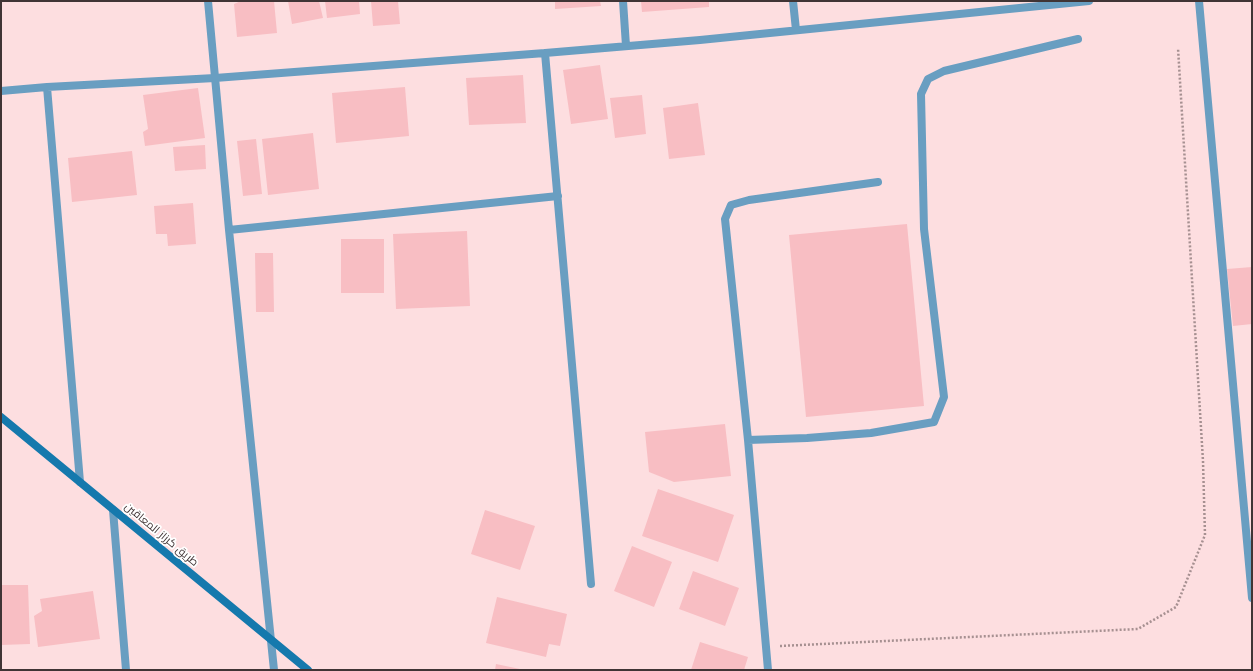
<!DOCTYPE html>
<meta charset="utf-8">
<style>
body{margin:0}
#map{position:relative;width:1253px;height:671px;overflow:hidden;background:#fddee0;font-family:Jost,sans-serif}
canvas{display:block}
.frame{position:absolute;inset:0;border:2px solid #403435;pointer-events:none}
</style>
<div id="map">
<canvas width="1253" height="671"></canvas>
<div class="frame"></div>
</div>
<script>
const ctx = document.querySelector('canvas').getContext('2d');
ctx.lineJoin = 'round';
function paint(path, color) {
  ctx.fillStyle = color;
  ctx.fill(path, 'evenodd');
}
function shape(rows) {
  const path = new Path2D();
  for (const r of rows) {
    path.moveTo(r[0], r[1]);
    for (let i = 2; i < r.length; i += 2) path.lineTo(r[i], r[i + 1]);
  }
  return path;
}
function strokePath(path, color, width, dash) {
  ctx.strokeStyle = color;
  ctx.lineWidth = width;
  ctx.lineCap = dash ? 'butt' : 'round';
  ctx.setLineDash(dash || []);
  ctx.stroke(path);
}
function drawText(font, color, halo, rows, align = 'center') {
  ctx.font = font + ' Jost,Cairo,sans-serif';
  ctx.lineWidth = 3.5;
  ctx.setLineDash([]);
  ctx.textBaseline = 'middle';
  ctx.strokeStyle = halo;
  ctx.fillStyle = color;
  for (const [text, x, y, turn = 0] of rows) {
    ctx.save();
    ctx.translate(x, y);
    ctx.rotate((+turn || 0) * Math.PI / 180);
    ctx.textAlign = isNaN(turn) ? turn : align;
    if (halo) ctx.strokeText(text, 0, 0);
    ctx.fillText(text, 0, 0);
    ctx.restore();
  }
}
paint(shape([
 [241,1,274,1,277,33,237,37,234,4],
 [288,1,319,1,323,18,292,24],
 [325,1,359,1,360,14,327,18],
 [371,1,398,1,400,24,373,26],
 [555,1,600,1,601,6,555,9],
 [641,1,709,1,709,7,642,12],
 [600,65,608,119,571,124,563,70],
 [523,75,526,123,469,125,466,78],
 [405,87,409,136,336,143,332,93],
 [198,88,205,138,145,146,143,132,148,129,143,95],
 [642,95,646,134,615,138,610,98],
 [698,103,705,155,669,159,663,108],
 [313,133,319,189,268,195,262,139],
 [256,139,262,194,243,196,237,141],
 [205,145,206,169,175,171,173,147],
 [132,151,137,195,72,202,68,158],
 [193,203,196,244,168,246,167,234,156,234,154,206],
 [907,224,924,406,806,417,789,235],
 [467,231,470,306,396,309,393,234],
 [341,239,384,239,384,293,341,293],
 [255,253,273,253,274,312,256,312],
 [1252,267,1252,324,1233,326,1227,269],
 [725,424,731,476,674,482,649,472,645,432],
 [658,489,734,515,718,562,642,536],
 [485,510,535,526,520,570,471,554],
 [632,546,672,562,654,607,614,591],
 [693,571,739,588,725,626,679,609],
 [1,585,28,585,30,644,1,645],
 [93,591,100,639,38,647,34,616,42,611,40,599],
 [497,597,567,614,560,646,549,644,546,657,486,643],
 [700,642,748,657,744,670,691,670],
 [496,664,520,669,520,670,495,670]
]), '#f8bec3');
strokePath(shape([
 [780,646,1138,629,1176,607,1205,535,1203,461,1178,48]
]), '#a69091', 2.5, [2, 2]);
strokePath(shape([
 [208,1,229,230,274,670],
 [623,1,626,46],
 [793,1,796,30],
 [1199,1,1252,598],
 [545,53,591,584],
 [47,87,80,482],
 [1,91,47,87,215,78,545,53,700,40,1089,1],
 [229,230,558,196],
 [748,440,725,219,731,205,749,200,878,182],
 [113,510,126,670],
 [768,670,748,440,807,438,871,433,934,422,944,397,924,229,921,94,928,79,944,71,1078,39]
]), '#699ec1', 8);
strokePath(shape([
 [1,417,308,670]
]), '#1579ad', 8);
drawText('11px', '#403435', '#fff', [
 ["طريق كرزاز المعاقين",161,535,40]
]);
</script>
